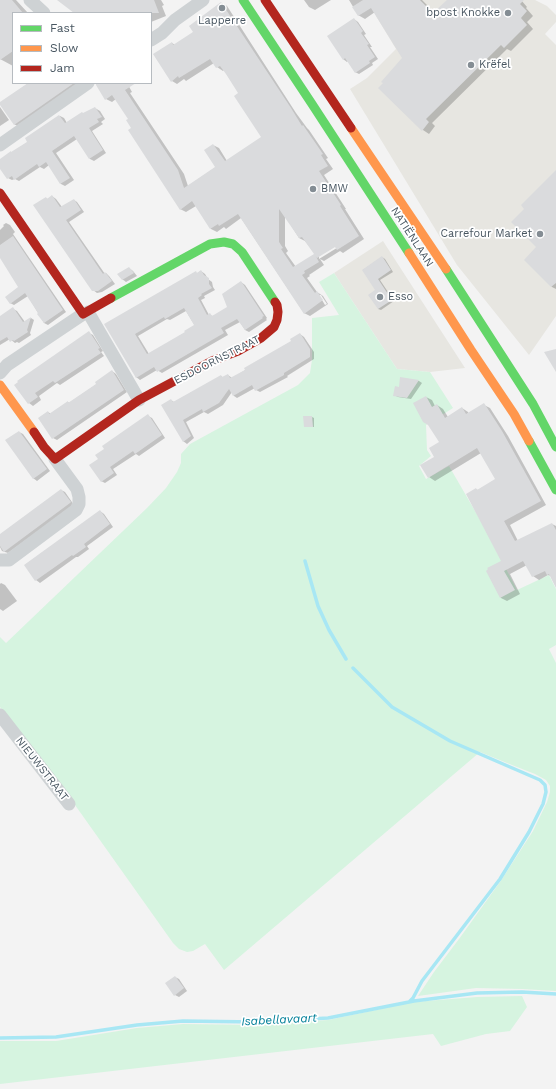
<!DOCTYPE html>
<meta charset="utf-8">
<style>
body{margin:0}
#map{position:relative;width:556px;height:1089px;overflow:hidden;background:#f3f3f3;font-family:"Work Sans",sans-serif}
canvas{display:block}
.legend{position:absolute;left:12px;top:12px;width:140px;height:72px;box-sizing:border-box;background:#fff;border:1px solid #b6bbc0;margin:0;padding:5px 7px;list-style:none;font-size:12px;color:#485661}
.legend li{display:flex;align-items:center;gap:8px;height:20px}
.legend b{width:20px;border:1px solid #b6bbc0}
</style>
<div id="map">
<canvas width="556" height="1089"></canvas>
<ul class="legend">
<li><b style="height:5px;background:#63d668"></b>Fast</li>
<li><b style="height:5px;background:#ff974d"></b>Slow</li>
<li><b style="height:5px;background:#b3261e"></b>Jam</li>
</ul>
</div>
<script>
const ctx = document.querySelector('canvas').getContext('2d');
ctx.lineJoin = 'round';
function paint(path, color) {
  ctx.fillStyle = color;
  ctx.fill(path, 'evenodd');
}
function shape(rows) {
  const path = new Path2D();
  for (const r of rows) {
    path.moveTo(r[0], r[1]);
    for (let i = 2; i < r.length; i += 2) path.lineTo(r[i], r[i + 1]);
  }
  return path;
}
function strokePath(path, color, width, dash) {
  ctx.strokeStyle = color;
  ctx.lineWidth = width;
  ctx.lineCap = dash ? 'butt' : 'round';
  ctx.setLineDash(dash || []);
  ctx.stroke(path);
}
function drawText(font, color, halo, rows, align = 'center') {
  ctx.font = font + ' "Work Sans",sans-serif';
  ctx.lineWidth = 3.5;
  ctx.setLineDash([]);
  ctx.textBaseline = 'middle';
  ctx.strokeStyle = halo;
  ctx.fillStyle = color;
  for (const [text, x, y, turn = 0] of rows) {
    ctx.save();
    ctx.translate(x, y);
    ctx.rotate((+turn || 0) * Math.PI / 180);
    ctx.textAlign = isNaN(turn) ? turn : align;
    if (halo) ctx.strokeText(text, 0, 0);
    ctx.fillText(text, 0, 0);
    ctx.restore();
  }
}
paint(shape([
 [383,0,535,0,547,6,556,15,556,22,545,34,556,45,556,316,529,355,457,265,350,89,367,78,396,49,376,16,385,10],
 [383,241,465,368,430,372,397,369,334,273]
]), '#e7e6e1');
paint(shape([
 [334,273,397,369,430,372,453,408,426,425,427,450,431,456,419,466,426,479,449,466,486,530,517,590,549,575,556,589,556,645,549,649,556,663,556,991,522,989,476,988,418,996,434,972,459,939,500,882,533,831,547,802,550,792,550,786,546,780,535,774,512,765,480,752,224,970,205,944,193,951,187,952,179,949,173,943,75,805,0,707,0,637,6,643,147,508,166,488,177,472,181,463,181,454,190,444,298,385,310,373,312,360,312,318,339,315,319,282],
 [522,996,527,1007,510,1031,486,1034,441,1046,433,1034,0,1084,0,1041,56,1041,137,1028,183,1024,256,1025,328,1020,413,1002,477,997]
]), '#d6f4e0');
paint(shape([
 [0,0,16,0,28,13,13,13,13,66,0,59],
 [59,0,161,0,164,5,162,6,166,16,151,22,151,13,76,13],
 [304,0,331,0,315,10,309,7],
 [349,0,422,0,435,13,448,0,521,0,527,7,526,8,533,16,527,22,533,29,511,51,507,49,432,123,435,126,429,134,423,130,404,58,375,12,365,19,358,15],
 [222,3,227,6,296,113,307,128,309,130,328,158,326,159,333,169,324,175,346,209,345,209,364,239,343,253,340,251,324,261,320,259,324,265,309,275,310,276,307,278,317,292,323,296,328,304,310,316,304,313,241,218,226,229,224,227,217,232,211,229,196,206,186,212,180,209,133,128,129,119,116,99,112,102,106,99,106,83,127,83,132,92,130,93,184,174,188,186,216,167,213,145,219,148,227,161,262,138,239,93,224,70,223,71,217,67,214,63,186,81,184,79,177,84,172,81,172,43,175,45,194,32],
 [285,216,299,238,305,241,316,255,296,267,286,253,288,251,285,246],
 [339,244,340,246,319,259,319,256],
 [319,295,321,295,327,304,325,305],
 [354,19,358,22,366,34,364,35,372,47,370,47,378,59,372,63,373,65,359,74,355,72,348,61,347,62,343,59],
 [29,83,87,83,26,131,14,124,0,103],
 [0,107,9,120,0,126],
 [95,108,100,111,105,119,101,122,103,124,92,131,106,153,94,161,90,159,77,139,56,153,74,180,65,186,61,184,49,165,44,169,40,167,19,181,15,179,12,180,8,178,0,167,0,160,28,142,60,116,64,118,67,123],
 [556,171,556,289,552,287,525,260,538,247,526,209],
 [52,196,56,199,62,207,74,200,77,202,84,212,69,222,105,274,106,273,109,276,115,284,102,292,97,293,93,290,46,198,48,199],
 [6,223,10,225,15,232,13,234,66,312,48,325,44,323,28,296,14,305,10,303,20,287,0,257,0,230,4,226,3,225],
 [382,257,385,259,393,272,380,280,394,301,381,310,378,309,377,290,363,270],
 [129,268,133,271,137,276,126,282,122,279],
 [201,271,205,274,208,279,212,282,213,287,215,290,204,296,205,298,201,300,209,315,213,316,228,308,241,282,245,285,267,318,266,319,267,320,249,332,245,330,240,322,225,330,228,335,162,373,157,370,140,380,136,377,106,324],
 [186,311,195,326,186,332,149,354,138,336,167,319,170,320],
 [13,309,17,311,25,322,31,318,34,320,30,333,31,335,19,343,17,342,15,343,10,339,0,345,0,317],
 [89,333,93,335,103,351,101,352,104,356,60,385,57,383,39,396,41,400,33,406,29,403,15,385],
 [300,334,304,337,314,352,314,359,287,376,288,377,260,392,256,390,255,388,237,398,234,396,232,392,223,405,208,414,204,412,186,422,194,438,187,444,183,441,171,400,174,402,221,376,224,378,228,375,232,378,292,342],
 [112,371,116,374,127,392,57,440,53,438,48,412,51,414,68,402,69,403,97,384],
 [401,379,419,381,422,383,411,399,398,397,394,395,400,388],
 [426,397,432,400,435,406,437,405,443,409,448,417,462,408,468,412,469,414,484,405,490,408,508,436,546,505,510,525,518,541,552,524,556,526,556,586,551,576,548,575,539,580,533,576,527,565,510,574,520,594,507,601,501,598,487,571,503,561,476,489,478,490,497,479,481,453,435,481,429,477,440,443],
 [148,416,152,418,165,438,139,456,136,454,113,469,117,475,105,483,101,481,99,459],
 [304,417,312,417,314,418,314,427,306,427],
 [19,432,23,434,50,471,37,481,33,478],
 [61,490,65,492,74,505,8,553,2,551,0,547,0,535],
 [100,511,104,514,113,527,87,546,89,549,78,557,76,557,40,583,36,580,25,565],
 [1,583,5,585,17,601,3,611,0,609,0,584],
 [175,977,179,979,187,991,179,997,175,995]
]), '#0003');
strokePath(shape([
 [305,561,318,606,329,630,346,659],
 [353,668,392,707,450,741,540,780,545,785,546,792,543,804,529,832,500,879,422,981,413,998,410,1001],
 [0,1038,56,1037,137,1025,183,1021,256,1022,328,1018,414,1001,477,993,522,992,556,994]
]), '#a8e7f4', 3.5);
paint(shape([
 [0,0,12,0,23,13,13,13,13,51,0,60],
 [57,0,154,0,159,13,74,13],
 [363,0,420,0,433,13,447,0,524,0,520,4,527,11,521,18,527,25,504,48,501,45,426,119,429,122,422,131,378,88,383,83,381,82,402,58,371,8,358,16,352,7],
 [221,2,291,108,302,126,303,125,323,154,321,155,328,166,319,171,341,205,340,206,359,236,337,250,335,247,317,258,315,255,319,262,304,271,305,273,302,275,315,293,317,291,323,300,304,314,238,214,219,226,218,224,210,229,192,201,180,210,128,130,131,128,126,120,128,119,112,95,105,100,96,85,96,83,136,83,125,90,178,170,184,188,215,167,204,150,213,144,225,161,261,137,234,96,238,93,226,74,220,66,216,68,210,59,179,78,178,76,171,82,153,54,172,42,173,45,193,32,189,26],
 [279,209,299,238,302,237,314,254,293,267,281,249,283,248,279,242],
 [354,18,363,31,361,33,369,44,367,45,375,57,369,61,370,63,355,73,345,58,343,60,327,36],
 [28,83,74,83,14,125,0,105,0,102],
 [95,107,102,117,97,119,99,122,89,128,103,150,89,159,74,136,52,151,70,178,60,184,46,162,39,167,37,164,14,180,12,176,7,179,0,169,0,159,11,151,11,152,27,142,25,138,59,115,65,123,82,112,83,113],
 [556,170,556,283,551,287,524,260,536,247,511,222,524,209,521,205],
 [52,195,60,207,74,199,81,210,66,220,103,274,105,272,112,281,98,291,92,291,33,205,46,197,47,199],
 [13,236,63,310,44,323,37,314,38,313,25,293,10,304,5,297,18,287,0,258,0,245],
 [382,256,391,270,378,279,392,300,378,309,368,295,375,290,362,270],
 [129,267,134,273,122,280,117,274],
 [201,270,204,275,209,278,209,284,212,288,201,294,202,295,198,298,207,315,210,313,212,316,227,307,222,294,241,281,264,316,262,317,263,318,245,330,237,319,221,328,224,333,157,372,154,367,136,378,104,324,196,271,197,273],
 [184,308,194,325,184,331,185,332,147,354,135,334,164,317,165,319],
 [13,307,23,322,31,317,27,330,28,332,14,341,13,340,10,342,7,337,0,341,0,316],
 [89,331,100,348,98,349,101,353,55,383,53,381,35,393,38,397,28,404,14,385,18,382,17,381],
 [300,333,310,349,310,357,284,373,284,375,255,391,252,385,233,396,229,389,219,403,203,412,202,409,183,420,191,436,183,442,161,405,171,399,173,402,221,375,222,377,228,374,230,378,245,370,244,368,291,341,290,339],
 [556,349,556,372,544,352],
 [112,370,124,390,52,439,38,418,48,411,49,414,68,401,68,403,96,384,95,382],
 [400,377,419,380,407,398,393,396,395,386,399,387],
 [426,396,432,407,437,404,445,418,462,407,466,414,484,403,502,431,541,501,504,521,515,541,552,523,556,530,556,588,549,574,547,575,545,571,532,577,523,561,504,571,515,590,500,598,486,571,488,569,487,568,501,561,466,494,476,488,477,490,495,479,477,448,428,478,420,465,434,457,429,448,439,442,428,425,423,422,413,403],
 [148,414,162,435,135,454,133,451,110,467,114,473,101,482,89,465,98,459,95,455,104,449,102,446],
 [303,416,312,416,313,427,304,427],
 [19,431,47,469,33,479,5,440],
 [61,489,71,502,70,503,4,552,0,546,0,534],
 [100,510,110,524,84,544,86,547,73,556,72,555,35,581,24,565],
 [175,976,184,988,174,996,165,983]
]), '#dadbdd');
strokePath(shape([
 [30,0,44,13],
 [151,40,162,33,175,20,203,0],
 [0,145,88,83],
 [88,312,139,400],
 [0,373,7,365,83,314],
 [0,560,9,560,76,510,79,504,79,497,77,489,55,459],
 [0,715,69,804]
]), '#ced2d4', 13);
strokePath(shape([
 [243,0,312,104,409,253],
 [446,269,533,404,556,447],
 [111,298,210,244,224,242,233,244,242,252,275,302],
 [529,441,556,490]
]), '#63d668', 9);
strokePath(shape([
 [351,128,446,269],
 [409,253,471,350,514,414,529,441],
 [0,385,34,432]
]), '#ff974d', 9);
strokePath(shape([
 [265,0,351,128],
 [0,193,83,314,111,298],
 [34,432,44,447,55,459,139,400,212,361,238,351,261,338,274,327,277,320,278,312,277,305,275,302]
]), '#b3261e', 9);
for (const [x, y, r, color] of [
 [222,8,4,"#848d94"],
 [508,13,4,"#848d94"],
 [471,65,4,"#848d94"],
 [313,189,4,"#848d94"],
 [540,234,4,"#848d94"],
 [380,297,4,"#848d94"]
]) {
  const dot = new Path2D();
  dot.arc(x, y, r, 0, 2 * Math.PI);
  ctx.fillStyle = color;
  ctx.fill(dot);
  strokePath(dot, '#fff', 1.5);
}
drawText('11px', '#485661', '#fff', [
 ["bpost Knokke",500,13,"right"],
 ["Lapperre",222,21,"center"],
 ["Krëfel",479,65],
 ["BMW",321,189],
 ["Carrefour Market",532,234,"right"],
 ["Esso",388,297]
], 'left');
drawText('11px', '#485661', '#fff', [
 ["NATIËNLAAN",412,237,57],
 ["ESDOORNSTRAAT",217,360,-27],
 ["NIEUWSTRAAT",42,769,52]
]);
drawText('italic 12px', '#03809a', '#fff', [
 ["Isabellavaart",279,1020,-3]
]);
</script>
